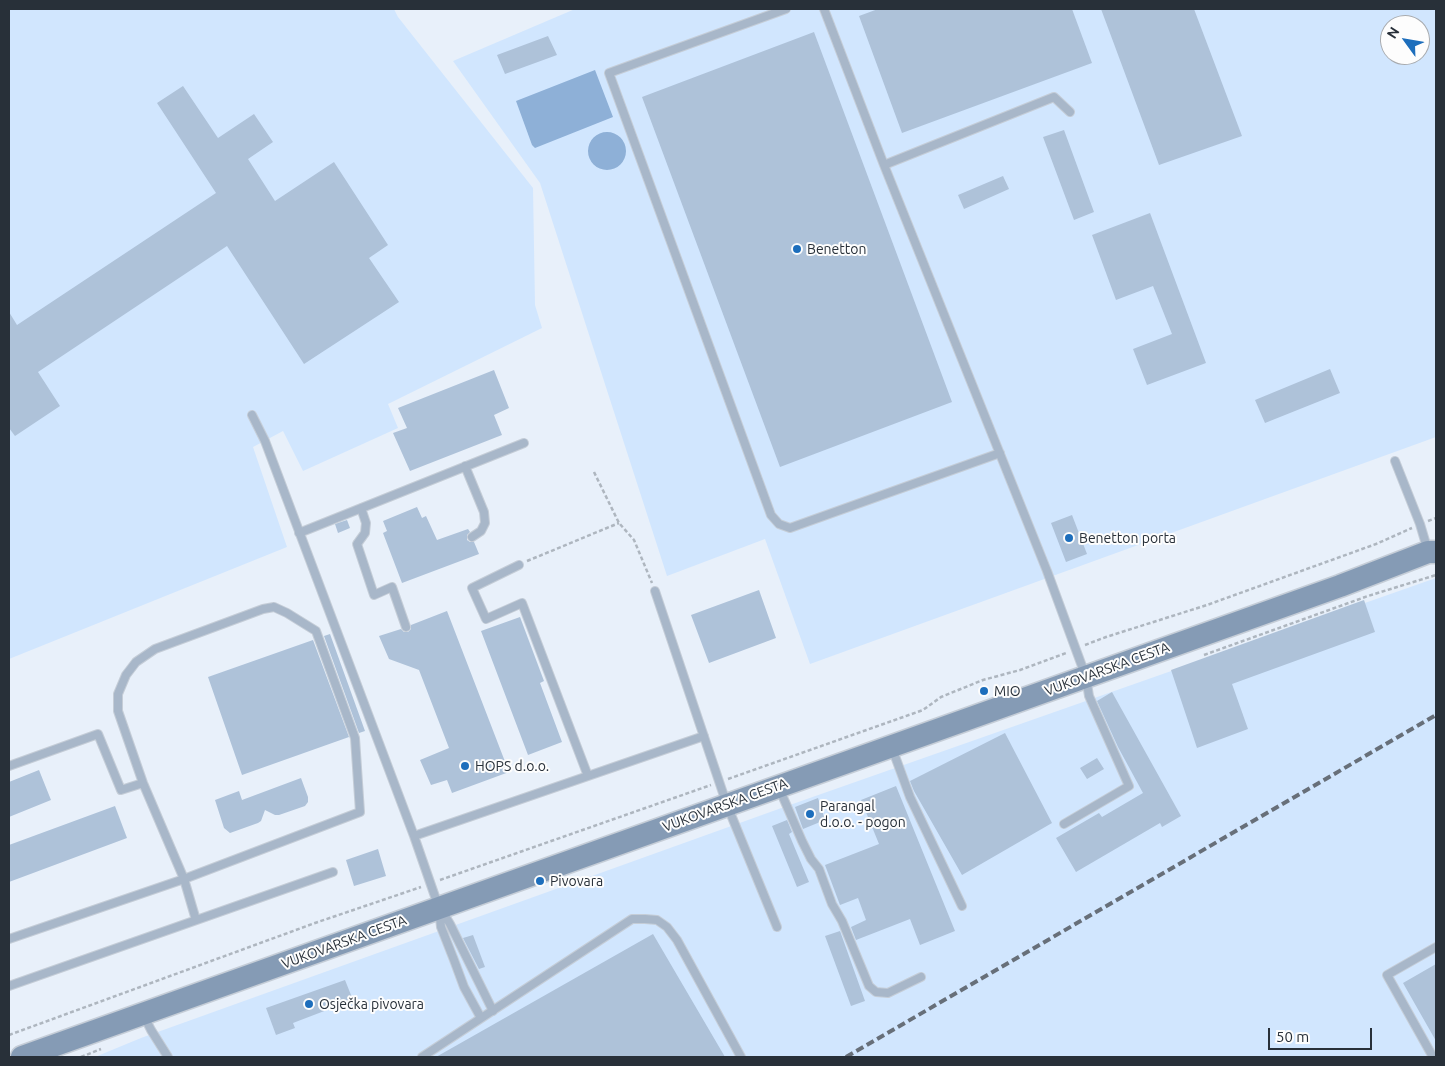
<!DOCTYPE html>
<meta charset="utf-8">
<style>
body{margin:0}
#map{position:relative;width:1445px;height:1066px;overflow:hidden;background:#e8f0fa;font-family:Ubuntu,sans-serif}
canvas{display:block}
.frame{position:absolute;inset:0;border:10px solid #283039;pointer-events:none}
.north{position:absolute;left:1380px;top:15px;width:50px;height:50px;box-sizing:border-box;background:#fdfdfd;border:1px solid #a8abaf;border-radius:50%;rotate:302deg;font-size:14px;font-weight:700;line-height:20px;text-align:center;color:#283039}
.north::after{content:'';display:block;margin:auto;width:18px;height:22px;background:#1d6ebc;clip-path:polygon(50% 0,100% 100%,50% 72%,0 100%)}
.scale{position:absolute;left:1268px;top:1028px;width:104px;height:22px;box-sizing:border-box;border:2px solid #283039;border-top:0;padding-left:6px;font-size:15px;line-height:18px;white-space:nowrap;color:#283039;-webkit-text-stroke:4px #fdfdfd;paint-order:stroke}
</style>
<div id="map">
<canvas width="1445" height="1066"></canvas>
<div class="frame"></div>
<div class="north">N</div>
<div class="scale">50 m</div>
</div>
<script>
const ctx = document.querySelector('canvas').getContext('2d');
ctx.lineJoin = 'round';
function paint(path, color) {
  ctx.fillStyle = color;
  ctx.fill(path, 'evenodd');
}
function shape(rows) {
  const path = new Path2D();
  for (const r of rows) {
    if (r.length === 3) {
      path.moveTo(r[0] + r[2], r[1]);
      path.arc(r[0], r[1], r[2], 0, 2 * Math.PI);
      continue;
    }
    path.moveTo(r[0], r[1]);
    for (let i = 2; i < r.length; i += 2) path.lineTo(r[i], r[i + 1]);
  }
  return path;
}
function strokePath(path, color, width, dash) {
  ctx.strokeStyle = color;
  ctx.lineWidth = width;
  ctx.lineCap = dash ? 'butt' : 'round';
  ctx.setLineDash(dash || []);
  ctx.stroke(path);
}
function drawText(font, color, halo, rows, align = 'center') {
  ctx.font = font + ' Ubuntu,sans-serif';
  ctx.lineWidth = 4;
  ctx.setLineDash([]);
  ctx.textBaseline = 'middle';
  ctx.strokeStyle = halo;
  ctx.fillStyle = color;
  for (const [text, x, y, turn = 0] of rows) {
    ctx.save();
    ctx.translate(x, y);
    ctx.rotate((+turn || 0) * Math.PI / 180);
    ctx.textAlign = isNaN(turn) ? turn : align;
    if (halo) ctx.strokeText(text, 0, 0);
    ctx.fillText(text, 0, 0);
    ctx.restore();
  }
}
paint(shape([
 [9,9,394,9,398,17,533,188,535,305,542,328,388,404,398,428,303,471,283,431,253,447,287,547,9,659],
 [575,9,1436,9,1436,437,810,664,765,539,667,576,540,183,453,61],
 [1390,25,1420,25,1420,55,1390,55],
 [1436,578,1436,1057,95,1057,141,1038,787,806]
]), '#d1e6fe');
paint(shape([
 [595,70,613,117,535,148,532,145,516,101],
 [607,151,19]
]), '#8eb0d7');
paint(shape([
 [878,9,1072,9,1092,63,902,133,859,16],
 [1101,9,1194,9,1242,136,1159,165],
 [814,32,952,402,780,467,642,97],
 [548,36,557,55,505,74,497,55],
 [183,86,218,138,254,114,273,142,248,159,275,201,334,162,388,245,369,258,399,302,304,364,227,246,38,372,60,406,15,436,9,428,9,312,17,325,216,193,157,103],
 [1064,130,1094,212,1074,220,1043,137],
 [1003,176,1009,189,964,209,958,195],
 [1150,213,1206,363,1147,385,1133,349,1172,334,1153,286,1116,300,1092,235],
 [1330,369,1340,393,1265,423,1255,400],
 [494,370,509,408,494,415,502,435,410,471,393,433,407,428,398,408],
 [417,507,422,518,426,516,437,540,468,529,470,532,467,535,467,540,470,542,474,542,479,554,402,583,383,533,387,531,383,521],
 [1072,515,1087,554,1066,562,1051,523],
 [347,520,350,528,338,533,335,524],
 [759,590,776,638,709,663,691,615],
 [1364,600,1375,632,1232,684,1248,729,1197,748,1171,670],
 [447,611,509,772,452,793,447,780,431,785,420,760,449,748,419,670,389,659,379,636,401,629,404,632,408,632,411,629,411,625],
 [520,617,544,681,540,683,562,742,528,755,481,631],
 [330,634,365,731,359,733,324,636],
 [313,640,349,737,242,775,208,677],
 [1112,692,1181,816,1162,827,1160,823,1076,872,1056,838,1099,813,1102,817,1143,793,1118,747,1097,701],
 [1005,733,1052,823,962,875,914,791,910,781],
 [1097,758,1104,769,1087,779,1080,768],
 [39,770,51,800,9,817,9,782],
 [301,778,308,797,308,802,305,806,279,815,275,815,265,810,261,821,258,823,230,833,224,828,215,800,239,791,242,800],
 [896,786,955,931,920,945,910,919,856,940,851,927,866,920,858,898,840,905,825,865,879,844,861,800],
 [818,798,825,820,803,829,795,807],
 [115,806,127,838,9,882,9,845],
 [787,820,792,832,789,834,809,882,797,887,772,826],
 [378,849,386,876,354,886,346,860],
 [840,931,865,1001,851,1006,825,936],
 [653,934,725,1057,436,1057],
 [473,935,485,967,479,969,463,938],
 [1436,964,1436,1041,1403,983],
 [345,980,353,1000,293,1023,295,1028,276,1035,266,1008]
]), '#aec2d9');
const service = shape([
 [786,9,609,73,771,515,779,524,790,528,1000,453],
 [824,9,884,165,1047,571,1086,677,1089,696,1129,786,1064,824],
 [884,165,1054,97,1070,112],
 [252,415,265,441,414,836,439,908,441,927,454,960,464,987,481,1018],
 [1395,461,1420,524,1428,551],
 [465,466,484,512,485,523,481,531,472,537],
 [361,508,366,523,365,533,357,544,374,595,392,587,406,627],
 [299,533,524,443],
 [519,565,472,588,486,619,522,603,588,776],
 [655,591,727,805,777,927],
 [274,607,287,613,316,631,355,738,360,812,184,879,143,783,118,711,118,694,126,675,136,662,155,649,263,609,274,607],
 [892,748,910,797,962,906],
 [9,766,98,734,121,790,143,783],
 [779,788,802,841,811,859,819,869,832,904,842,921,869,986,876,992,888,993,921,977],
 [414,836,704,736],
 [441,909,450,924,493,1011],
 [9,939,184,879,196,920],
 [9,986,333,872],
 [144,1016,151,1030,168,1057],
 [422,1057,632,919,645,919,657,920,667,927,677,940,741,1057],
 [1433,1057,1387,975,1436,947]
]);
const secondary = shape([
 [22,1057,1340,586,1428,552,1436,552]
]);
strokePath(service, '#c5cdd7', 10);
strokePath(secondary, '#c5cdd7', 25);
strokePath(shape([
 [594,472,619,523,634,540,652,583],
 [1428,521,1436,518],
 [527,561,619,523],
 [1085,645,1106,637,1207,605,1376,544,1412,528],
 [1204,655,1368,596,1436,575],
 [728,779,923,710,941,697,983,680,1020,670,1066,653],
 [440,880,711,785],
 [9,1035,315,923,421,887],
 [81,1057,101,1049]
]), '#aeb6bf', 2.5, [4, 2.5]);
strokePath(service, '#a8b7c9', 8);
strokePath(secondary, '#859bb5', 22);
strokePath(shape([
 [846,1057,1436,715]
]), '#676f79', 4, [8, 4]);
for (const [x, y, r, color] of [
 [797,249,5,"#1d6ebc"],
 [1069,538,5,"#1d6ebc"],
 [984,691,5,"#1d6ebc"],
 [465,766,5,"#1d6ebc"],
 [810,814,5,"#1d6ebc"],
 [540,881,5,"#1d6ebc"],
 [309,1004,5,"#1d6ebc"]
]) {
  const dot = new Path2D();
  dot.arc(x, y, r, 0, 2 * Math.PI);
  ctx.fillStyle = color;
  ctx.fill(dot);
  strokePath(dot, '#fdfdfd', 2);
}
drawText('14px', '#283039', '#fdfdfd', [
 ["Benetton",807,249],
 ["Benetton porta",1079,538],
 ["MIO",994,691],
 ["HOPS d.o.o.",475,766],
 ["Parangal",820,806],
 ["d.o.o. - pogon",820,822],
 ["Pivovara",550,881],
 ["Osječka pivovara",319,1004]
], 'left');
drawText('14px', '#283039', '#fdfdfd', [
 ["VUKOVARSKA CESTA",1107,669,-20],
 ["VUKOVARSKA CESTA",725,805,-20],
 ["VUKOVARSKA CESTA",344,942,-20]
]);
</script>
